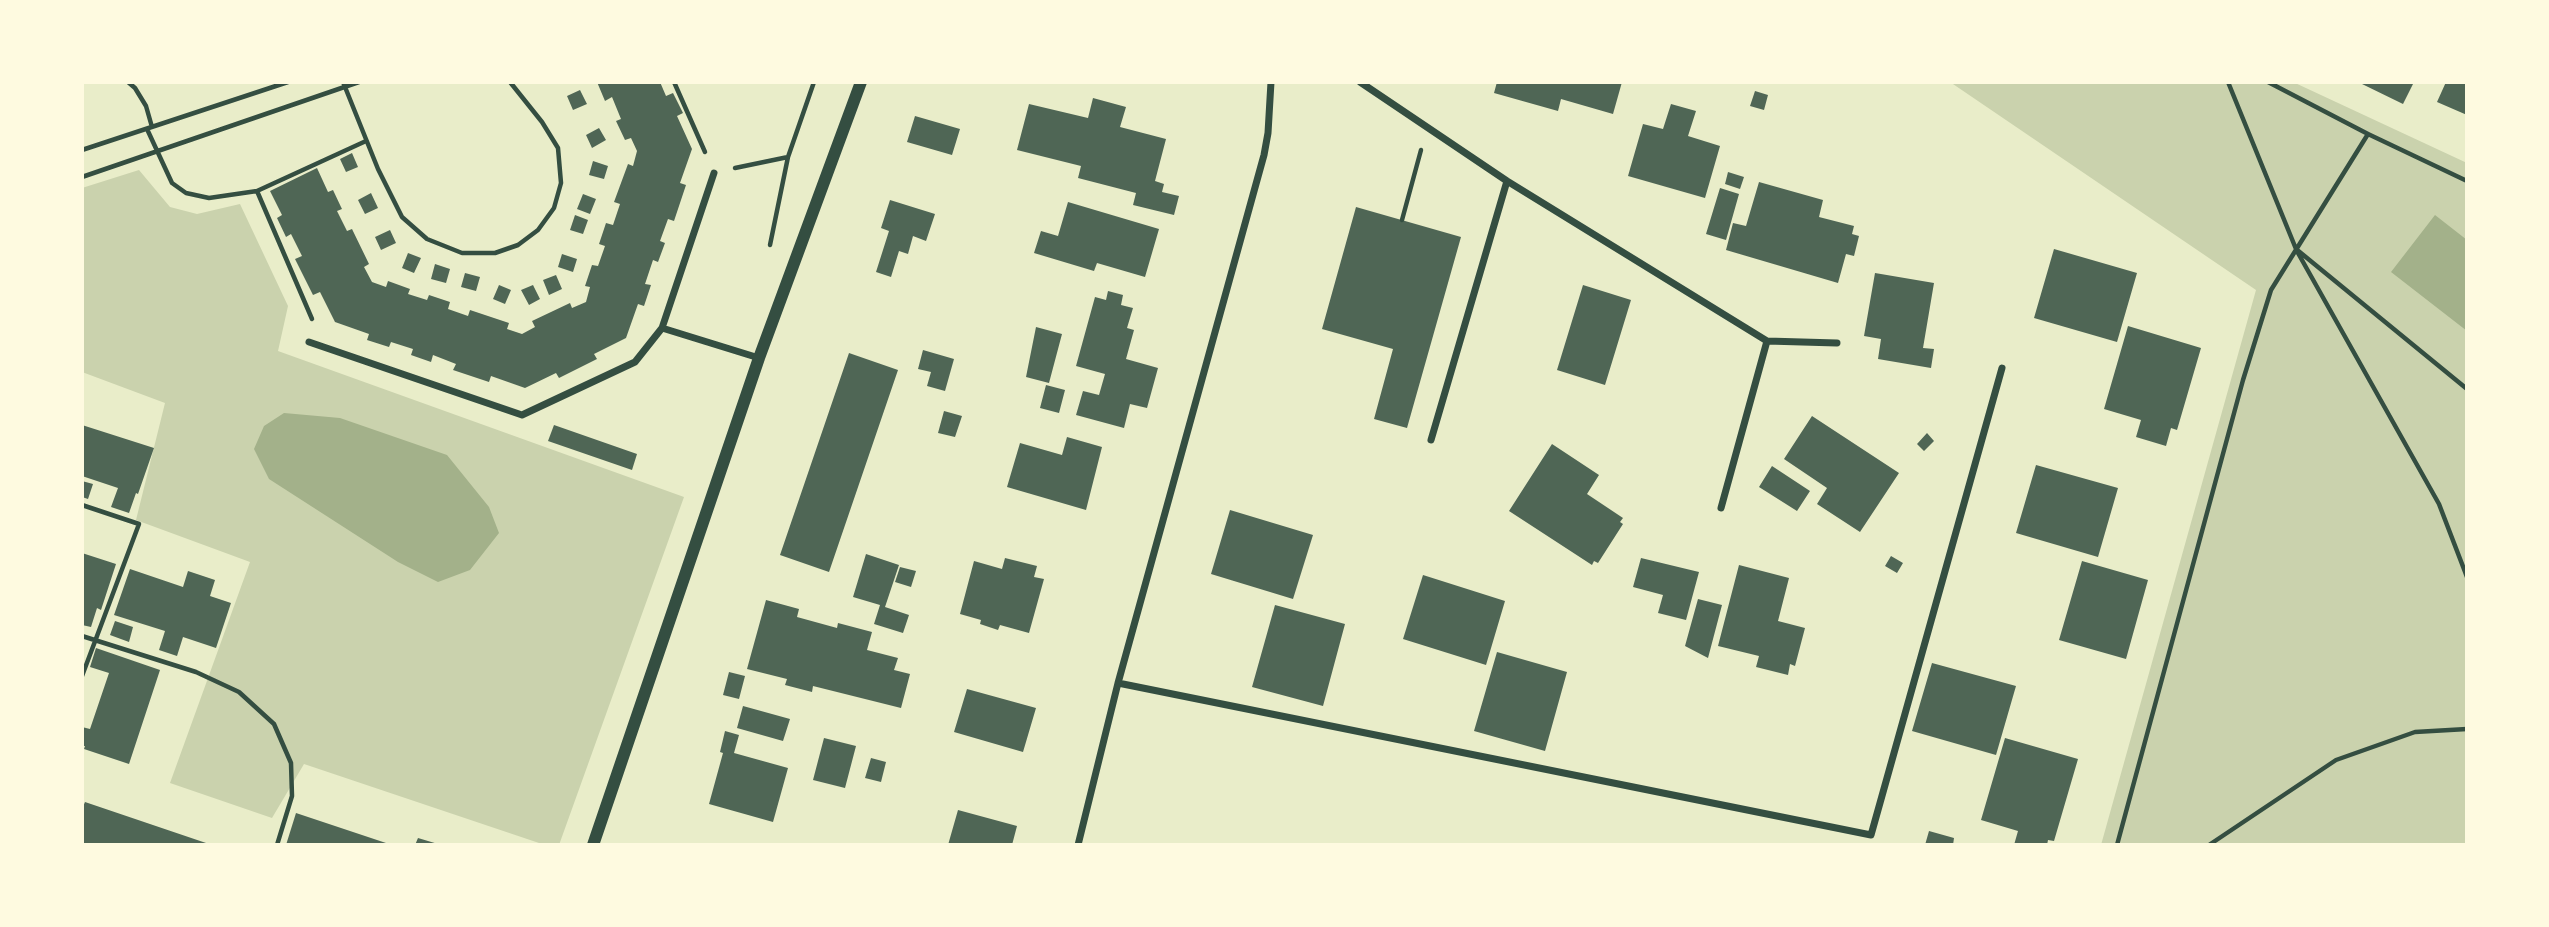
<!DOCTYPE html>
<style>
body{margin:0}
#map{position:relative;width:2549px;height:927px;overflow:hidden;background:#e9edc9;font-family:"PT Sans",sans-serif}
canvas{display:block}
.frame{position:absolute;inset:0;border:84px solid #fefae0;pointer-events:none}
</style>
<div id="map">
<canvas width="2549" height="927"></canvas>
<div class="frame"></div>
</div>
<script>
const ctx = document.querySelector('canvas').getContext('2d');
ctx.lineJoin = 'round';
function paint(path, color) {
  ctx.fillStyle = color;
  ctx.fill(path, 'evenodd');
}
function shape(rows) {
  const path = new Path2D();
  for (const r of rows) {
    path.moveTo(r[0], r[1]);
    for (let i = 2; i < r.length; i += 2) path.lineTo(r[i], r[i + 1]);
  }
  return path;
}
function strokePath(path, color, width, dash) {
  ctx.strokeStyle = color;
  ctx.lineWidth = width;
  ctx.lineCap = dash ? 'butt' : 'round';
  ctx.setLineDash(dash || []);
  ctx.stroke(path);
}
paint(shape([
 [1950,82,2293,82,2467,163,2467,845,2101,845,2256,290],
 [139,170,170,207,197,214,240,204,288,306,278,351,684,497,559,845,545,845,304,764,272,818,170,783,250,562,136,520,165,403,82,372,82,188]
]), '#cad2ad');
paint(shape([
 [2435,215,2467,240,2467,331,2391,272],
 [284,413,340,418,447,455,489,507,499,533,470,570,438,582,398,562,269,479,254,449,264,426]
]), '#a3b18a');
paint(shape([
 [597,82,660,82,666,96,673,93,683,113,677,116,692,149,680,183,686,185,674,221,668,219,660,241,665,243,658,262,653,260,645,284,651,285,644,306,638,304,626,338,594,354,597,359,559,378,556,373,525,388,491,376,489,382,453,370,456,364,433,355,431,362,411,355,413,349,391,342,389,347,367,340,369,334,335,322,320,292,313,295,295,259,302,256,291,234,286,237,277,218,282,215,270,191,317,168,328,192,333,190,341,207,342,209,337,211,347,231,352,229,369,264,364,267,372,282,386,287,388,281,410,289,408,294,427,300,429,295,450,302,448,309,468,316,470,310,509,323,507,329,522,334,535,327,532,321,570,303,572,308,586,302,590,287,585,286,592,265,598,266,605,246,599,244,606,223,613,225,620,204,614,202,628,164,633,166,637,151,631,138,625,140,616,121,621,119,612,97,605,101],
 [1497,82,1622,82,1613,114,1561,99,1558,111,1494,93],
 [2363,82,2411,82,2413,84,2403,104,2362,84],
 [2446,82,2467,82,2467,115,2437,102],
 [580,90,587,104,573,110,567,96],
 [1755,91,1768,95,1764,110,1750,106],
 [1093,98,1126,107,1120,127,1166,139,1155,181,1164,184,1162,192,1179,196,1174,215,1133,205,1136,193,1078,178,1081,166,1017,150,1029,104,1088,118],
 [1671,104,1696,111,1688,136,1720,146,1705,198,1628,176,1643,124,1663,129],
 [915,116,960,129,952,155,907,142],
 [599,128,606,140,592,148,586,135],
 [352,153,358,167,346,172,340,159],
 [593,161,608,166,604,179,589,175],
 [1728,172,1744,177,1740,189,1725,184],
 [1759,182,1823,200,1819,217,1854,226,1852,234,1859,236,1854,256,1846,254,1838,283,1726,250,1733,223,1746,226],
 [1720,188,1739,194,1726,240,1706,234],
 [371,193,378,208,365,214,358,200],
 [583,194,596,199,590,214,577,209],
 [890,200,935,214,926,241,913,236,908,254,899,251,891,277,876,272,889,231,881,228],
 [1068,202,1159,229,1145,277,1097,263,1094,271,1034,253,1041,231,1058,236],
 [1356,207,1461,237,1407,428,1374,419,1393,349,1322,329],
 [575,215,588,220,583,234,570,230],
 [390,230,396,243,381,250,375,237],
 [2054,249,2137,273,2117,342,2034,318],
 [408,253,421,258,414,273,402,268],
 [562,254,577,259,573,272,558,267],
 [435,264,450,269,446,283,431,279],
 [465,273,480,277,476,291,461,287],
 [1875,273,1934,283,1923,348,1934,349,1931,368,1878,359,1881,339,1864,336],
 [556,275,562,289,549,295,543,280],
 [499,285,511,290,505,304,493,299],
 [533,285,540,299,529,305,521,290],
 [1583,285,1631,300,1605,385,1557,370],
 [1108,291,1123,295,1121,305,1133,308,1127,328,1134,330,1126,359,1158,368,1147,408,1130,404,1124,428,1076,415,1083,391,1099,395,1105,374,1076,366,1095,297,1106,300],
 [2128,326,2201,348,2177,430,2171,428,2166,446,2136,437,2141,420,2104,409],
 [1036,327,1062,334,1049,383,1026,377],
 [923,350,954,359,945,391,927,386,931,372,918,369],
 [849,353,898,370,829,572,780,555],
 [1046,385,1065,390,1059,413,1040,408],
 [944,411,962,416,955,437,938,433],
 [1812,416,1899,473,1860,532,1817,504,1827,488,1784,459],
 [82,425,154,448,138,494,136,493,129,513,111,507,118,488,82,476],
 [554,425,637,454,632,470,548,441],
 [1927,433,1934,441,1924,451,1917,444],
 [1067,437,1102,447,1086,510,1007,487,1020,443,1062,455],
 [1552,444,1599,475,1587,494,1623,518,1620,522,1623,524,1598,563,1594,561,1592,565,1509,511],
 [2036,465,2118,488,2098,557,2016,533],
 [1772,466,1810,491,1797,511,1759,487],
 [82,481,93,484,88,499,82,497],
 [1230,510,1313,535,1293,599,1211,574],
 [82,553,116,564,101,610,97,608,91,627,82,625],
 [866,554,899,565,885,607,909,615,903,633,874,624,880,605,853,597],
 [1891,556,1903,563,1897,573,1885,566],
 [1005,558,1037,566,1034,577,1044,579,1029,633,1000,625,998,630,980,624,981,620,960,614,974,561,1002,569],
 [1641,558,1699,572,1686,620,1658,613,1663,595,1633,587],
 [2082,561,2148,580,2126,659,2059,640],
 [1739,565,1789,578,1778,621,1805,628,1795,666,1790,664,1788,675,1756,667,1759,656,1718,646],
 [900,567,916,571,911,587,895,582],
 [130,569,183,587,188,571,215,580,210,596,231,603,216,648,183,637,177,656,159,650,165,631,114,615],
 [1423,575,1505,601,1486,665,1403,639],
 [1698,599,1722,605,1708,658,1685,646],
 [766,600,799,609,797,617,837,628,838,623,872,632,867,650,898,658,894,670,910,674,901,708,813,686,812,692,785,685,787,679,747,669],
 [1275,605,1345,624,1323,706,1252,687],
 [115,621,133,627,129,642,110,635],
 [96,648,160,670,129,764,84,749,85,746,82,746,82,727,90,729,109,673,90,667],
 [1497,652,1567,672,1545,751,1474,731],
 [1932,663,2016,686,1996,755,1912,731],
 [729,672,745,676,739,699,723,695],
 [967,689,1036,708,1023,752,954,732],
 [743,706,790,719,783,741,737,728],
 [725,731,739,735,734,753,788,768,773,822,709,804,723,753,720,752],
 [824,738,856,746,845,788,813,780],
 [2005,738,2078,759,2054,841,2048,840,2047,845,2014,845,2018,831,1981,820],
 [871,758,886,762,881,782,865,778],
 [85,802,209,844,209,845,82,845,82,809],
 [958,810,1017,826,1012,845,948,845],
 [296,813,389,844,389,845,286,845],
 [1929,831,1954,838,1953,845,1925,845],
 [418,838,438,844,438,845,415,845]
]), '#4f6655');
strokePath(shape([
 [128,82,135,88,146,106,152,127],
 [343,82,378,169,402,217,427,239,462,253,495,253,518,245,538,230,554,208,561,183,558,148,542,122,510,82],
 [674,82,705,152],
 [2228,82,2296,249,2467,389],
 [2268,82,2368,134,2467,181],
 [147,129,172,183,186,193,209,198,257,191,366,141],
 [82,150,288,82],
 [735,168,788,157,814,82],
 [82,177,359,82],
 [257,191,312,319],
 [1402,220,1421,150],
 [770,245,788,157],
 [2298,253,2439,504,2467,577],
 [82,505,139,524,82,676],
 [82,636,196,672,239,692,274,724,291,763,292,796,277,845],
 [2117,845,2243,380,2271,290,2368,134],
 [2209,845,2336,760,2415,732,2467,729]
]), '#344e41', 4.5);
strokePath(shape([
 [1360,82,1507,181,1767,341,1721,508],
 [662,328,759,358],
 [1767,341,1837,343],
 [309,342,522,415,635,362,662,328,714,173],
 [1431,440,1507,181],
 [1118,683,1871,835,2002,368],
 [1078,845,1118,683,1264,155,1268,133,1271,82]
]), '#344e41', 7);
strokePath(shape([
 [593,845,759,358,861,82]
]), '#344e41', 12);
</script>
